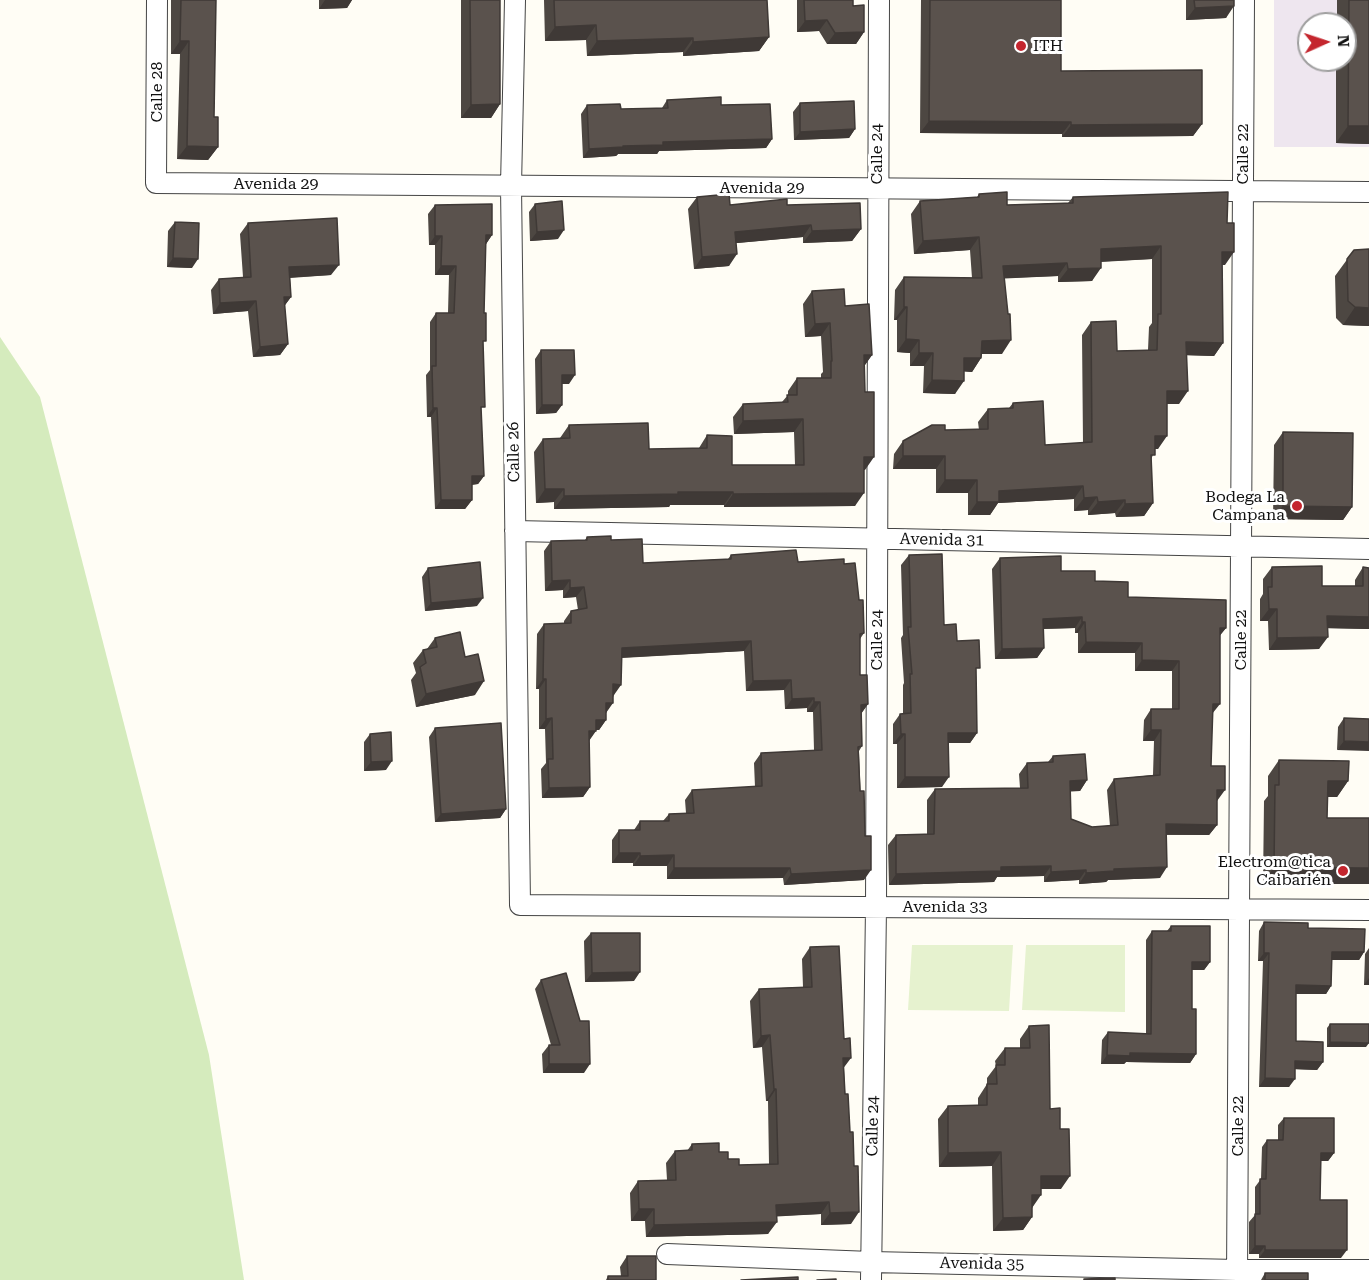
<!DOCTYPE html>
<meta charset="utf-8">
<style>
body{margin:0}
#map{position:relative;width:1369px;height:1280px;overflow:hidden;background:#fffdf5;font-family:"Roboto Serif",serif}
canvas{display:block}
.north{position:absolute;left:1297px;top:12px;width:60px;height:60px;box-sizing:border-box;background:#fff;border:2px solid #a0a0a0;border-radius:50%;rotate:87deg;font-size:16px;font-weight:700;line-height:24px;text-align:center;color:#111}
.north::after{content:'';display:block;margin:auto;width:21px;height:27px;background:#c4262e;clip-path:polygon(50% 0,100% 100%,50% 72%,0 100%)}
</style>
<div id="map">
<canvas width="1369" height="1280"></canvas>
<div class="north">N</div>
</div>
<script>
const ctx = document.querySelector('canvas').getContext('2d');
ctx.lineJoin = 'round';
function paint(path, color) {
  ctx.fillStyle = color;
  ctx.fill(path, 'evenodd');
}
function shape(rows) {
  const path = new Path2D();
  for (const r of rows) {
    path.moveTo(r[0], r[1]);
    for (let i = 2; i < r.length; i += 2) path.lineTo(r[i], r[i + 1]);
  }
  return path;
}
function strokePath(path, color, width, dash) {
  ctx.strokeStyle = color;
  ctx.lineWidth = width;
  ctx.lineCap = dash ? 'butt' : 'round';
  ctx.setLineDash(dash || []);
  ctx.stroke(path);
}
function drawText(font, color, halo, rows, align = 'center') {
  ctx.font = font + ' "Roboto Serif",serif';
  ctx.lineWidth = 6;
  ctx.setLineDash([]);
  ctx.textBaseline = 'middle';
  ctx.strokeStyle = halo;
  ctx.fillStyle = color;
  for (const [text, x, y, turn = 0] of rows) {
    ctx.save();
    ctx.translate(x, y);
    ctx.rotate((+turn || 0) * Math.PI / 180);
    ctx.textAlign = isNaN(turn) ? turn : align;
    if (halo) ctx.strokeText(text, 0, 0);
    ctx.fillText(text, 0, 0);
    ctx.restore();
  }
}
paint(shape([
 [1274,0,1369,0,1369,147,1274,147],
 [1309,24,1345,24,1345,60,1309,60]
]), '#eee6ef');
paint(shape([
 [0,337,40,397,209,1055,244,1280,0,1280]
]), '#d5ebbd');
paint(shape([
 [912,945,1013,945,1009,1011,908,1010],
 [1026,945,1125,945,1125,1012,1022,1010]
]), '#e6f2cf');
const street = shape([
 [157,0,156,183,1369,192],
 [515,0,511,186,520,905,1369,910],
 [515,531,1369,549],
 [667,1254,871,1262,1237,1270,1369,1270],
 [871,1280,876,907,879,0],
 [1237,1280,1244,0]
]);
strokePath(street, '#444', 22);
strokePath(street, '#fff', 20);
paint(shape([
 [171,0,216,0,214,117,218,147,208,160,177,159,180,54,171,54],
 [319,0,352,0,347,8,319,9],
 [461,0,500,0,500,104,491,118,461,118],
 [544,0,767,0,769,37,759,51,683,56,683,52,587,56,586,40,545,41],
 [797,0,853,0,853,6,864,32,856,44,827,44,819,31,797,32],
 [921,0,1061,0,1061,71,1202,124,1193,136,1062,137,1062,134,920,133],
 [1186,0,1234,0,1226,18,1186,20],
 [1337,0,1369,0,1369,144,1336,143,1336,60,1345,60,1345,24,1337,24],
 [667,100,721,105,772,139,766,148,659,151,657,154,618,154,616,156,583,158,581,114,587,105,621,109,662,108],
 [800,103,855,129,849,138,794,140,793,112],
 [979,194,1007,205,1068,203,1073,197,1225,265,1222,265,1223,343,1214,356,1187,355,1179,404,1167,404,1158,449,1155,449,1151,460,1153,503,1144,516,1116,517,1115,513,1088,515,1088,510,1074,511,1074,499,998,503,990,515,968,515,968,493,936,493,936,469,893,469,894,454,903,441,945,430,979,430,978,422,988,409,1009,408,1013,403,1045,445,1083,443,1082,335,1091,322,1117,351,1148,350,1149,327,1152,323,1152,259,1101,262,1092,281,1058,282,1058,276,1005,278,1002,354,982,354,981,358,972,372,964,371,955,394,923,393,924,366,910,366,910,353,897,352,897,320,894,320,895,290,904,277,972,278,970,250,914,254,911,214,920,201,977,197],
 [697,197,730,205,787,205,861,229,852,241,803,243,803,237,736,243,729,266,694,269,688,209],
 [535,204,558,239,530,241,529,212],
 [435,205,492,235,486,244,481,413,484,476,478,484,472,485,472,500,465,509,435,509,431,417,427,417,426,375,430,370,430,322,436,313,448,313,449,275,435,275,435,245,429,245,428,214],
 [175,222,192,268,167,267,168,231],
 [248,223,331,275,290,278,291,297,284,306,288,344,280,355,253,357,248,311,213,314,211,290,219,279,243,277,240,234],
 [1369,249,1369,326,1343,325,1336,318,1335,276,1354,250],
 [812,291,845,306,872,355,864,366,865,470,864,470,855,506,724,507,724,505,670,505,669,507,554,509,554,502,536,503,534,452,543,439,560,438,569,425,649,449,699,448,707,435,732,465,795,465,794,432,734,434,733,417,743,404,782,402,788,395,788,391,797,378,821,378,821,374,823,372,821,336,805,337,803,304],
 [541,350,569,384,562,384,562,405,556,413,536,414,535,359],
 [1283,432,1352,507,1343,520,1273,519,1274,445],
 [587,537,611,540,643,563,728,559,731,555,798,562,844,564,859,600,864,633,860,639,860,675,868,704,861,714,862,746,859,751,864,880,784,885,783,878,667,879,667,866,633,866,633,863,612,863,612,840,619,830,634,830,640,821,663,821,669,814,686,813,685,800,692,790,755,787,754,763,761,753,814,750,813,712,807,712,807,708,785,709,784,690,746,691,744,651,622,658,614,695,606,713,606,720,599,730,596,730,589,740,590,787,583,797,542,798,541,769,546,763,545,729,539,729,539,689,536,689,537,634,544,624,564,624,564,621,571,611,578,610,576,597,563,598,563,590,545,591,544,551,551,541,585,540],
 [909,555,944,625,957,641,976,674,977,733,970,743,949,743,942,787,897,788,897,744,893,744,893,724,900,714,903,714,903,685,904,683,901,638,903,635,901,565],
 [1000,558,1061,571,1095,581,1128,597,1226,628,1220,635,1212,714,1211,766,1217,801,1217,825,1209,835,1166,835,1160,878,1108,880,1106,882,1079,884,1079,880,1044,882,1044,876,997,877,994,882,889,885,888,845,896,835,927,834,927,800,935,789,1020,788,1019,774,1027,763,1048,762,1053,756,1087,780,1080,791,1070,791,1071,819,1092,827,1110,826,1107,790,1114,779,1153,775,1154,741,1143,741,1144,720,1151,709,1172,709,1172,671,1135,671,1135,653,1078,653,1078,633,1075,633,1075,628,1044,629,1044,648,1037,658,995,659,992,569],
 [1272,567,1322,586,1355,586,1355,580,1363,567,1369,568,1369,629,1327,628,1319,649,1269,650,1268,621,1260,621,1260,599,1263,594,1263,579],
 [428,568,477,606,425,611,422,577],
 [435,638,465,657,475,695,416,707,411,680,416,673,413,663,423,650,427,649],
 [1344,718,1369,719,1337,750,1338,727],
 [435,728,506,809,500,818,435,822,429,737],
 [370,734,386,770,364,771,364,742],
 [1279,760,1348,781,1337,797,1328,797,1327,818,1263,884,1264,801,1268,796,1268,776],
 [1264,922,1308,928,1364,952,1359,960,1332,960,1331,986,1326,994,1296,994,1296,1041,1323,1062,1317,1070,1295,1069,1289,1087,1259,1087,1263,961,1258,961,1259,931],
 [1171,926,1210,962,1204,970,1192,970,1192,1009,1196,1054,1190,1063,1126,1062,1124,1064,1101,1064,1102,1040,1108,1032,1146,1034,1146,940,1152,931,1167,931],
 [591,933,634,981,585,982,584,941],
 [810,947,844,1068,851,1224,821,1225,821,1214,776,1216,768,1234,646,1237,645,1221,631,1221,630,1193,638,1181,667,1180,666,1163,675,1151,687,1151,692,1144,719,1152,728,1159,739,1165,769,1164,768,1101,766,1101,762,1047,753,1048,750,1001,759,989,803,987,802,959],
 [1369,948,1369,985,1364,985,1365,954],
 [541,980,584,1073,543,1073,542,1054,549,1045,551,1045,535,989],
 [1330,1024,1366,1047,1327,1047,1327,1028],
 [1029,1026,1050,1109,1061,1189,1041,1189,1032,1208,1032,1217,1023,1230,993,1231,992,1166,939,1167,938,1119,948,1106,978,1105,978,1098,987,1084,987,1078,996,1066,995,1061,1005,1048,1020,1048,1020,1039],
 [1284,1118,1334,1153,1328,1161,1321,1161,1320,1200,1341,1258,1259,1258,1259,1254,1249,1254,1249,1222,1255,1215,1255,1187,1261,1179,1262,1147,1267,1140,1278,1140,1278,1125],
 [627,1256,656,1280,606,1280,608,1276,621,1276,620,1267],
 [1265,1273,1308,1280,1261,1280]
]), '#4d4742');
paint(shape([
 [325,0,352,0,347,8,319,9],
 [1234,6,1226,18,1186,20,1195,8],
 [827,20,819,31,797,32,805,21],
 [596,25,586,40,545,41,555,27],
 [864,32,856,44,827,44,835,33],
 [769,37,759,51,683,56,693,42],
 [693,38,683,52,587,56,597,41],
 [180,41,189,41,180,54,171,54],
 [500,104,491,118,461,118,471,105],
 [929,121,1071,122,1062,134,920,133],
 [1202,124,1193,136,1062,137,1071,125],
 [1348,126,1369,126,1369,144,1336,143],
 [855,129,849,138,794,140,800,132],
 [772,139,766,148,659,151,657,154,618,154,616,156,583,158,589,149,623,146,663,142],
 [187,146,218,147,208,160,177,159],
 [811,225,803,237,727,244,735,232],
 [861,229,852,241,803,243,812,231],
 [564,230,558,239,530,241,537,232],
 [486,235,492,235,486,244,480,244],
 [435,236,442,236,435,245,429,245],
 [979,237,970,250,914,254,923,241],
 [1161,246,1152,259,1092,262,1101,249],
 [1222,252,1234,252,1225,265,1213,265],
 [737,254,729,266,694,269,702,257],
 [173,258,198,259,192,268,167,267],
 [1067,263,1058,276,994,279,1003,266],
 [339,265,331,275,282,278,289,267],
 [441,266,456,266,449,275,435,275],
 [1101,268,1092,281,1058,282,1068,269],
 [284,297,291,297,283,308],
 [256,301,248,311,213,314,220,303],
 [904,307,907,307,897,320,894,320],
 [1355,307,1369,308,1369,326,1343,325],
 [830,323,821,336,805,337,815,324],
 [906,339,919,340,910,353,897,352],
 [1011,340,1002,354,973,354,982,341],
 [1186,342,1223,343,1214,356,1177,355],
 [288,344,280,355,253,357,260,347],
 [919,353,933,353,924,366,910,366],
 [864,355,872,355,863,368],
 [964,358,981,358,972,372,954,371],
 [562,375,575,375,569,384,556,384],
 [932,380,964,381,955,394,923,393],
 [1167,391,1188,391,1179,404,1158,404],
 [542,405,562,405,556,413,536,414],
 [433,408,437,408,431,417,427,417],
 [803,419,794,432,734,434,743,421],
 [1155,436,1167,436,1158,449,1145,449],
 [903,456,945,456,936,469,893,469],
 [864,457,874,457,865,470,854,470],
 [472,476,484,476,478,484,465,485],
 [945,480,977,480,968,493,936,493],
 [1083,486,1074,499,998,503,990,515,968,515,977,502,999,491],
 [545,489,564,489,554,502,536,503],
 [678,492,733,492,724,505,670,505,669,507,554,509,564,496],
 [864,493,855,506,724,507,733,494],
 [1097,497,1088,510,1074,511,1084,498],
 [441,500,472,500,465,509,435,509],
 [1125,500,1115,513,1088,515,1098,502],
 [1153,503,1144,516,1116,517,1125,504],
 [1283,506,1352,507,1343,520,1273,519],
 [570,580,563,590,545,591,552,581],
 [584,587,576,597,563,598,570,588],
 [483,598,477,606,425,611,431,603],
 [1269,609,1277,609,1268,621,1260,621],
 [1327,616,1369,617,1369,629,1319,628],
 [1082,617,1075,628,1036,629,1043,619],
 [1082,622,1085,622,1078,633,1075,633],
 [1220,628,1226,628,1218,638],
 [1328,637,1319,649,1269,650,1277,638],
 [751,641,744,651,615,658,622,648],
 [1086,642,1142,643,1135,653,1078,653],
 [1044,648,1037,658,995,659,1002,649],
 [1142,660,1179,661,1172,671,1135,671],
 [543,679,546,679,539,689,536,689],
 [791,680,784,690,746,691,753,681],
 [484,681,475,695,416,707,426,694],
 [613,684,621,685,614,695,606,694],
 [814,698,807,708,785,709,792,699],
 [814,702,820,702,813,712,807,712],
 [606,703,613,703,606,713],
 [868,704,860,715,861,705],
 [1213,704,1220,704,1212,714],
 [552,718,545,729,539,729,546,719],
 [596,720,606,720,599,730,588,730],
 [1151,730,1161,730,1154,741,1143,741],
 [589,731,596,731,589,741],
 [948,733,977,733,970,743,941,743],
 [901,734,905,734,897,744,893,744],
 [1344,741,1369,742,1369,751,1337,750],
 [392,761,386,770,364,771,371,762],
 [905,777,949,777,942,787,897,788],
 [1087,780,1080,791,1063,792,1070,781],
 [1328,781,1348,781,1337,797,1316,797],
 [590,787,583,797,542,798,549,788],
 [1217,790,1225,790,1217,801],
 [506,809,500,818,435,822,441,814],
 [1166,824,1217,825,1209,835,1158,834],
 [619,853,640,853,633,863,612,863],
 [674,855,667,866,633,866,640,856],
 [1051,866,1044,876,997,877,994,882,889,885,896,874,1001,867],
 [1167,867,1160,878,1108,880,1106,882,1079,884,1086,873,1114,869],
 [1274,867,1369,868,1369,884,1263,884],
 [674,868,790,868,783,878,667,879],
 [871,870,864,880,784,885,791,874],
 [1086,870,1079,880,1044,882,1051,872],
 [1332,952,1364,952,1359,960,1327,960],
 [1264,953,1269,953,1263,961,1258,961],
 [1192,962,1210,962,1204,970,1186,970],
 [640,972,634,981,585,982,592,973],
 [1369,978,1369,985,1364,985],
 [1296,985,1331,986,1326,994,1291,994],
 [770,1035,762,1047,753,1048,761,1036],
 [1330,1042,1369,1043,1366,1047,1327,1047],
 [1130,1053,1196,1054,1190,1063,1126,1062,1124,1064,1101,1064,1107,1055],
 [843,1058,851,1058,842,1070],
 [1295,1061,1323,1062,1317,1070,1290,1069],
 [549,1064,590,1064,584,1073,543,1073],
 [1265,1078,1295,1079,1289,1087,1259,1087],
 [774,1089,776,1089,768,1101,766,1101],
 [1001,1152,992,1166,939,1167,948,1153],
 [1321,1153,1334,1153,1328,1161,1315,1161],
 [1041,1176,1070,1176,1061,1189,1032,1189],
 [1032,1195,1041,1195,1032,1208],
 [829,1202,821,1214,768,1217,776,1205],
 [639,1209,654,1209,645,1221,631,1221],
 [859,1212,851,1224,821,1225,830,1213],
 [1032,1217,1023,1230,993,1231,1003,1218],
 [777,1222,768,1234,646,1237,654,1225],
 [1255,1246,1265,1246,1259,1254,1249,1254],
 [1265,1250,1347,1250,1341,1258,1259,1258]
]), '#3f3936');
const building = shape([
 [181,0,216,0,214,117,218,117,218,147,187,146,189,41,180,41,181,0],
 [470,0,500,0,500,104,471,105,470,0],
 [554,0,767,0,769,37,693,42,693,38,597,41,596,25,555,27,554,0],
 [804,0,853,0,853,6,864,5,864,32,835,33,827,20,805,21,804,0],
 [930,0,1061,0,1061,71,1202,70,1202,124,1071,125,1071,122,929,121,930,0],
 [1194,0,1234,0,1234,6,1195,8,1194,0],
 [1349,0,1369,0,1369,126,1348,126,1349,0],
 [721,97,721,105,770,104,772,139,663,142,663,145,623,146,623,147,589,149,587,105,620,104,621,109,668,108,667,100,721,97],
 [854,101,855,129,800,132,800,103,854,101],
 [1007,192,1007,205,1073,203,1073,197,1228,192,1227,223,1234,223,1234,252,1222,252,1223,343,1186,342,1188,391,1167,391,1167,436,1155,436,1155,455,1151,455,1153,503,1125,504,1125,500,1098,502,1097,497,1084,498,1083,486,999,491,999,502,977,502,977,480,945,480,945,456,903,456,903,441,932,425,945,425,945,430,988,429,988,409,1013,408,1013,403,1043,401,1045,445,1092,442,1091,322,1116,321,1117,351,1157,350,1158,314,1161,314,1161,246,1101,249,1101,268,1068,269,1067,263,1003,266,1008,314,1010,314,1011,340,982,341,981,358,964,358,964,381,932,380,933,353,919,353,919,340,906,339,907,307,904,307,904,277,982,278,979,237,923,241,920,201,979,197,979,194,1007,192],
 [729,194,730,205,787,199,787,205,860,203,861,229,812,231,811,225,735,232,737,254,702,257,697,197,729,194],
 [562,201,564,230,537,232,535,204,562,201],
 [492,204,492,235,486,235,484,313,486,313,486,341,483,341,485,407,481,407,484,476,472,476,472,500,441,500,437,408,433,408,432,366,436,366,436,313,454,313,456,266,441,266,442,236,435,236,435,205,492,204],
 [337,218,339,265,289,267,291,297,284,297,288,344,260,347,256,301,220,303,219,279,251,277,248,223,337,218],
 [175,222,199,223,198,259,173,258,175,222],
 [1369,249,1369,308,1355,307,1348,301,1347,259,1354,250,1369,249],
 [844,289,845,306,869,304,872,355,864,355,865,392,874,392,874,457,864,457,864,493,733,494,733,492,678,492,678,494,564,496,564,489,545,489,543,439,570,438,569,425,648,423,649,449,707,448,707,435,732,436,732,465,804,465,803,419,743,421,743,404,788,402,787,395,797,395,797,378,831,378,831,361,832,361,830,323,815,324,812,291,844,289],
 [541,350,574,350,575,375,562,375,562,405,542,405,541,350],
 [1283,432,1353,433,1352,507,1283,506,1283,432],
 [611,536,611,540,642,539,643,563,731,559,731,555,796,550,798,562,844,559,844,564,855,563,859,600,863,600,864,633,860,634,860,675,867,675,868,704,861,705,862,746,858,747,860,791,864,791,865,836,871,836,871,870,791,874,790,868,674,868,674,855,640,856,640,853,619,853,619,830,640,830,640,821,669,821,669,814,694,813,692,790,762,786,761,753,822,750,820,702,814,702,814,698,792,699,791,680,753,681,751,641,622,648,621,685,613,684,613,703,606,703,606,720,596,720,596,731,589,731,590,787,549,788,548,759,553,759,552,718,546,719,546,679,543,679,544,624,571,623,571,611,587,608,584,587,570,588,570,580,552,581,551,541,587,540,587,537,611,536],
 [942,554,944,625,956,624,957,641,979,640,980,668,976,668,977,733,948,733,949,777,905,777,905,734,901,734,900,714,911,713,910,674,912,674,908,627,911,627,909,555,942,554],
 [1061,556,1061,571,1095,571,1095,581,1128,582,1128,597,1226,600,1226,628,1220,628,1220,704,1213,704,1211,766,1225,766,1225,790,1217,790,1217,825,1166,824,1167,867,1114,869,1114,871,1086,873,1086,870,1051,872,1051,866,1001,867,1001,871,896,874,896,835,934,834,935,789,1028,788,1027,763,1053,762,1053,756,1085,754,1087,780,1070,781,1071,819,1092,827,1118,825,1114,779,1160,775,1161,730,1151,730,1151,709,1179,709,1179,661,1142,660,1142,643,1086,642,1085,622,1082,622,1082,617,1043,619,1044,648,1002,649,1000,558,1061,556],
 [480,562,483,598,431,603,428,568,480,562],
 [1322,566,1322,586,1363,586,1363,567,1369,568,1369,617,1327,616,1328,637,1277,638,1277,609,1269,609,1268,587,1272,587,1272,567,1322,566],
 [460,632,465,657,478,654,484,681,426,694,420,667,426,663,423,650,437,647,435,638,460,632],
 [1344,718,1369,719,1369,742,1344,741,1344,718],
 [501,723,506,809,441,814,435,728,501,723],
 [391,732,392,761,371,762,370,734,391,732],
 [1279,760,1349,761,1348,781,1328,781,1327,818,1369,818,1369,868,1274,867,1275,785,1279,785,1279,760],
 [1264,922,1308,923,1308,928,1365,929,1364,952,1332,952,1331,986,1296,985,1296,1041,1323,1042,1323,1062,1295,1061,1295,1079,1265,1078,1269,953,1264,953,1264,922],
 [1171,926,1210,926,1210,962,1192,962,1192,1009,1196,1009,1196,1054,1130,1053,1130,1056,1107,1055,1108,1032,1151,1034,1152,931,1171,931,1171,926],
 [591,933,640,933,640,972,592,973,591,933],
 [839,946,844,1039,850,1038,851,1058,843,1058,845,1094,848,1094,850,1132,853,1132,854,1166,858,1166,859,1212,830,1213,829,1202,776,1205,777,1222,654,1225,654,1209,639,1209,638,1181,676,1180,675,1151,692,1150,692,1144,719,1143,719,1152,728,1152,728,1159,739,1159,739,1165,778,1164,776,1089,774,1089,770,1035,761,1036,759,989,812,987,810,947,839,946],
 [566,973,580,1021,589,1021,590,1064,549,1064,549,1045,560,1045,541,980,566,973],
 [1330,1024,1369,1024,1369,1043,1330,1042,1330,1024],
 [1049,1025,1050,1109,1060,1108,1060,1129,1069,1129,1070,1176,1041,1176,1041,1195,1032,1195,1032,1217,1003,1218,1001,1152,948,1153,948,1106,987,1105,987,1084,997,1084,996,1065,1005,1065,1005,1048,1030,1048,1029,1026,1049,1025],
 [1284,1118,1334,1118,1334,1153,1321,1153,1320,1200,1347,1200,1347,1250,1265,1250,1265,1246,1255,1246,1255,1214,1260,1214,1260,1179,1266,1179,1267,1140,1283,1140,1284,1118],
 [627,1256,656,1256,656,1280,608,1280,608,1276,628,1276,627,1256],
 [1265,1273,1308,1273,1308,1280,1265,1280,1265,1273],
 [798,1277,798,1280,741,1280,798,1277],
 [1115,1278,1115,1280,1084,1280,1084,1279,1115,1278],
 [836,1279,836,1280,817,1280,836,1279]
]);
paint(building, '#5a524d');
strokePath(building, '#3f3936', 1.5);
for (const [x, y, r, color] of [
 [1021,46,6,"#c4262e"],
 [1297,506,6,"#c4262e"],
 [1343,871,6,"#c4262e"]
]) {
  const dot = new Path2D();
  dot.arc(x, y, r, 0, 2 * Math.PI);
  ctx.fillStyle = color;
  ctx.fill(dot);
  strokePath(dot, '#fff', 2);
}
drawText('16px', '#111', '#fff', [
 ["ITH",1033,46,"left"],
 ["Bodega La",1285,497],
 ["Campana",1285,515],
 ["Electrom@tica",1331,862],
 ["Caibarién",1331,880]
], 'right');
drawText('16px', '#111', '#fff', [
 ["Calle 28",157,92,-90],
 ["Calle 24",877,154,-90],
 ["Calle 22",1243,154,-90],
 ["Avenida 29",276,184],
 ["Avenida 29",762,188],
 ["Calle 26",514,452,-91],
 ["Avenida 31",942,540,1],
 ["Calle 24",877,640,-90],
 ["Calle 22",1241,640,-90],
 ["Avenida 33",945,907],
 ["Calle 24",873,1126,-89],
 ["Calle 22",1238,1126,-90],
 ["Avenida 35",982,1264,1]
]);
</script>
